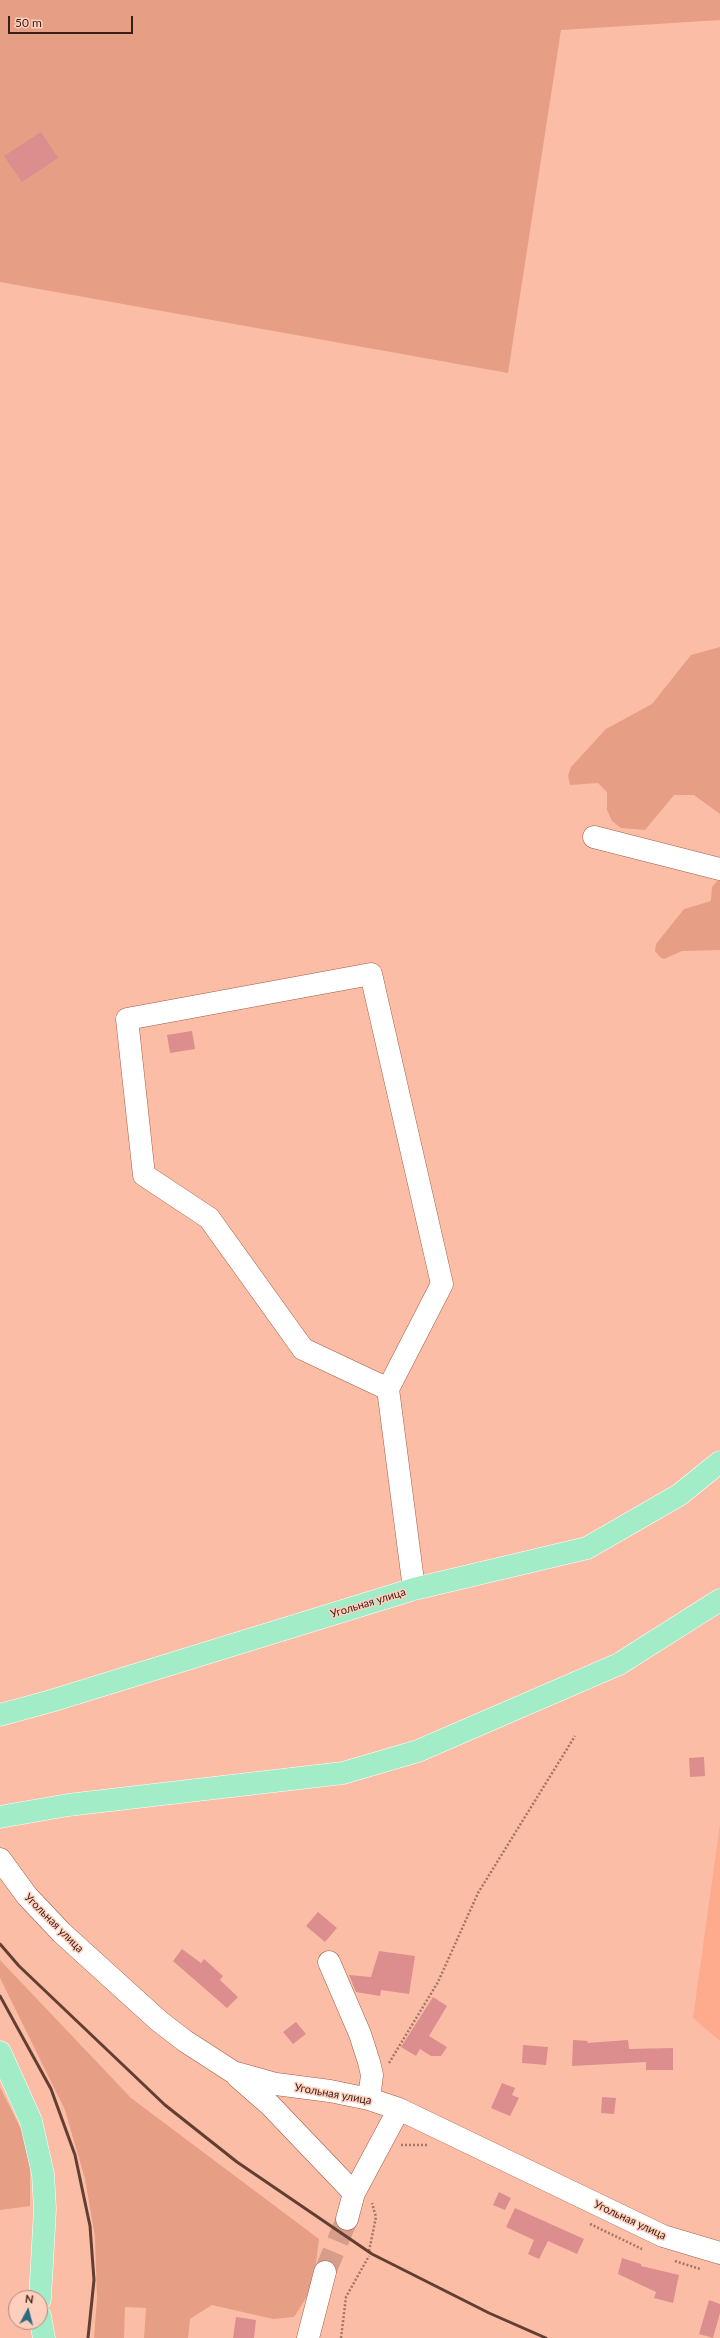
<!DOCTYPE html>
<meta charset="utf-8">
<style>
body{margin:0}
#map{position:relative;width:720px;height:2338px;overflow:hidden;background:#fcbda7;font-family:Lato,sans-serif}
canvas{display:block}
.north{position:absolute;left:8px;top:2290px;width:40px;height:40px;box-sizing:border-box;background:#ffcfbe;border:1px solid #b1887a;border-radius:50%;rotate:7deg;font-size:11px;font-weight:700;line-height:16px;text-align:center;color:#3b1e14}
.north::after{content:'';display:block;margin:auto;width:14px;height:18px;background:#2a6b7e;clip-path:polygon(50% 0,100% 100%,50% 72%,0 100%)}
.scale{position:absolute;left:8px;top:16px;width:125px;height:18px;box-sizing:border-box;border:2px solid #3b1e14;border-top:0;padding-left:5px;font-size:12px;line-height:14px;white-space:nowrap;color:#3b1e14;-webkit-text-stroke:3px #ffcfbe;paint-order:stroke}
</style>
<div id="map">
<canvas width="720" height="2338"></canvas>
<div class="north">N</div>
<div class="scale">50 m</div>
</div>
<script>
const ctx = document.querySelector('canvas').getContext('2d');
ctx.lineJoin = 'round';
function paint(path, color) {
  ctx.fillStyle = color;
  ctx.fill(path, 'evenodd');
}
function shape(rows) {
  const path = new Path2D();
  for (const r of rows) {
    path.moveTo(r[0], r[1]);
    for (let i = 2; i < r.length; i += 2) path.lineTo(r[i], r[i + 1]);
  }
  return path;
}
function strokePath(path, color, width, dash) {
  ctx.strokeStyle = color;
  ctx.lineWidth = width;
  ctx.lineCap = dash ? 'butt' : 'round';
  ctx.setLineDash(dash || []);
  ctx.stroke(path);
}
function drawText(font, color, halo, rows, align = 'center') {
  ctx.font = font + ' Lato,sans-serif';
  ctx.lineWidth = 3;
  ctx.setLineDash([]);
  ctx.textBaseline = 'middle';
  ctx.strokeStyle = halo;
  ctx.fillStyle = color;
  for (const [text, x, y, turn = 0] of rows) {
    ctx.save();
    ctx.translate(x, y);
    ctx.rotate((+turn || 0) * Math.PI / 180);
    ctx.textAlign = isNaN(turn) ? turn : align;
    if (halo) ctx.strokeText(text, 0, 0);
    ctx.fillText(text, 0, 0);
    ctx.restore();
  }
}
paint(shape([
 [720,1824,720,2041,693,2018]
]), '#feaa8c');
paint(shape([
 [0,0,720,0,720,20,561,30,508,373,0,282],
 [720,647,720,814,694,795,674,795,645,830,621,828,612,821,607,810,607,792,598,783,570,785,568,776,571,767,606,729,652,704,691,655],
 [717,881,720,881,720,950,682,951,664,959,660,957,655,951,656,944,684,909,711,901,712,887],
 [0,1960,131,2098,319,2239,313,2287,294,2317,273,2319,212,2305,190,2319,188,2338,144,2338,146,2308,125,2307,124,2338,94,2338,97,2299,95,2237,85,2179,65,2110,0,1978],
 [0,2087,30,2147,30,2206,0,2210]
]), '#e69e85');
paint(shape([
 [41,132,58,158,22,182,4,156],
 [192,1031,195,1049,170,1053,167,1035],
 [704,1757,705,1776,690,1777,689,1758],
 [318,1912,337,1928,325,1942,306,1926],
 [182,1949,201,1963,204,1959,223,1976,220,1980,238,1997,227,2008,173,1961],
 [379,1951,415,1956,409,1994,381,1990,380,1996,356,1992,349,1975,371,1977],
 [433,1997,447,2006,429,2036,447,2047,441,2056,431,2056,420,2049,416,2056,401,2047],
 [296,2022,306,2034,293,2044,283,2032],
 [573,2040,588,2041,587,2043,628,2040,629,2049,673,2048,673,2070,646,2070,646,2062,572,2066],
 [523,2045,548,2047,546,2065,522,2063],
 [502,2083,515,2088,512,2095,519,2098,510,2116,491,2108],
 [602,2097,616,2098,614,2114,601,2113],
 [499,2192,511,2198,505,2210,493,2205],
 [515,2208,584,2239,577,2254,548,2241,539,2259,528,2254,534,2240,506,2227],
 [622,2258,641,2264,641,2266,679,2275,673,2303,654,2298,656,2292,618,2274],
 [709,2300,720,2304,720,2313,713,2338,699,2334],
 [236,2317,256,2320,254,2338,233,2338]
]), '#db8e8d');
strokePath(shape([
 [325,2272,347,2219]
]), '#d59d8a', 22, [22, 11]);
const minor = shape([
 [594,837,720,869],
 [388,1389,303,1349,209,1218,144,1175,127,1019,371,974,442,1284,388,1389,414,1589],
 [0,1859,27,1896,62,1933,159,2021,185,2041,233,2072,276,2084,330,2091,369,2099,399,2109,663,2236,720,2253],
 [329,1962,360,2034,369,2062,372,2075,369,2099],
 [238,2077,270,2105,354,2193],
 [347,2219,354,2193,399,2109],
 [308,2338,325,2272]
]);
const major = shape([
 [0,1715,51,1701,414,1589,587,1548,679,1495,720,1462],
 [0,1817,68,1805,343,1773,418,1751,619,1664,720,1600],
 [0,2052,31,2121,43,2174,45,2209,40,2299],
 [40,2316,44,2338]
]);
strokePath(minor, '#a25c44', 23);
strokePath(major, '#fff', 23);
strokePath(shape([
 [389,2063,438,1982,478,1893,575,1736],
 [401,2145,428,2145],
 [590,2224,642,2249],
 [369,2251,376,2217,372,2203],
 [675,2261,700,2269],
 [341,2338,346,2297,369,2256]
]), '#a47464', 2.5, [2, 2]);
strokePath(minor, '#fff', 22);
strokePath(major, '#a2ecc8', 22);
strokePath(shape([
 [0,1944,19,1966,165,2105,237,2162,372,2254,489,2313,546,2338],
 [0,1996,51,2089,75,2155,90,2226,94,2280,88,2338]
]), '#623f32', 3);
drawText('11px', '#3b1e14', '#ffcfbe', [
 ["Угольная улица",368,1603,-17],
 ["Угольная улица",54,1923,45],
 ["Угольная улица",333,2094,10],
 ["Угольная улица",630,2220,25]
]);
</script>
